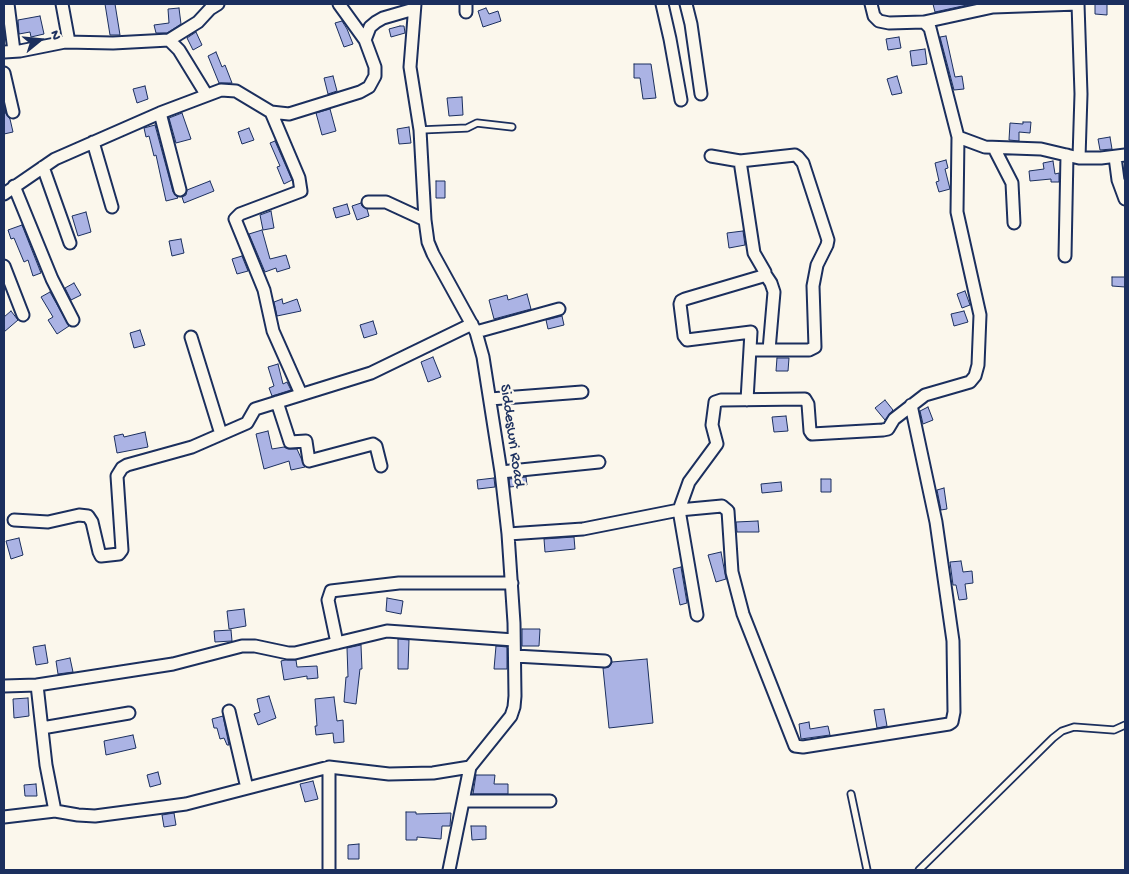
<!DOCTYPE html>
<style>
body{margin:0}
#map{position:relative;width:1129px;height:874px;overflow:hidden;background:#fbf7ec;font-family:"Gochi Hand",sans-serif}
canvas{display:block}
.frame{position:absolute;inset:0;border:5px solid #1b2f5e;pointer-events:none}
.north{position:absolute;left:15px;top:15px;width:50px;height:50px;-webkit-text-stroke:4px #fbf7ec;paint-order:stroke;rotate:73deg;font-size:14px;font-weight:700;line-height:20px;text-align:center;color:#1b2f5e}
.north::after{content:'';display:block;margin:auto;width:18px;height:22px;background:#1b2f5e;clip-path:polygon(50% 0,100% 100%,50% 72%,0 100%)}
</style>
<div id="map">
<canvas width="1129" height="874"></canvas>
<div class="frame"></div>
<div class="north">N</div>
</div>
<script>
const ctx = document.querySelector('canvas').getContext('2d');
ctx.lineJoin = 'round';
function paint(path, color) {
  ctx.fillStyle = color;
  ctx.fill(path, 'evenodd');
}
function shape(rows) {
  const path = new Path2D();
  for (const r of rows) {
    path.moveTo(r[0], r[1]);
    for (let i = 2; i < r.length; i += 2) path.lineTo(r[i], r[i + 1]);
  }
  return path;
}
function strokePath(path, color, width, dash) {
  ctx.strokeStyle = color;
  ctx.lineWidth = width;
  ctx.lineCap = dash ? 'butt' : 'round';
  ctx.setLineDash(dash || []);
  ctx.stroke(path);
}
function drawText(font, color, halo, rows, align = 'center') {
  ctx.font = font + ' "Gochi Hand",sans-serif';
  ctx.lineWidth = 4.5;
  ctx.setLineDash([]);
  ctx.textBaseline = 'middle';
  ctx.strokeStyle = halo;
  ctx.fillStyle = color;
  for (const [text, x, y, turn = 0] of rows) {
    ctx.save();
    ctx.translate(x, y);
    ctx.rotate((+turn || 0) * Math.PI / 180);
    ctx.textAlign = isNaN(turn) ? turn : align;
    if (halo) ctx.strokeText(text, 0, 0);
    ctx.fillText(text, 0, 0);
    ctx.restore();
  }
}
const building = shape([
 [105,4,115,4,120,35,110,35,105,4],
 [933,4,967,4,967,5,935,12,933,4],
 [1095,4,1107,4,1107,15,1095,14,1095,4],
 [179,8,181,24,167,33,156,33,154,25,169,23,168,9,179,8],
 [486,8,489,14,498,11,501,21,483,27,478,11,486,8],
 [40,16,44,34,31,37,30,32,19,34,18,20,40,16],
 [342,21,347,29,353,44,344,47,335,23,342,21],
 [400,26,404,26,405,33,391,37,389,29,400,26],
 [196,32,202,45,193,50,187,38,196,32],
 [946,36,955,77,962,76,964,89,954,90,940,37,946,36],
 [899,37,901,48,888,50,886,39,899,37],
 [925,49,927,64,912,66,910,51,925,49],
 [216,52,222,67,225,65,232,83,219,83,208,56,216,52],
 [634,64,651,64,656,98,643,99,640,78,634,78,634,64],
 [333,76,337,91,328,94,324,78,333,76],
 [897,76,902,93,892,95,887,79,897,76],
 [145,86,148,99,137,103,133,89,145,86],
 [462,97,463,115,449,116,447,98,462,97],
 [4,106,6,114,10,119,13,132,4,134,4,106],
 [330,109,336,131,322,135,316,113,330,109],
 [182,113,191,139,176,143,169,118,182,113],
 [1023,122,1031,122,1030,133,1019,132,1019,141,1009,140,1010,123,1023,124,1023,122],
 [155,125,173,192,178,198,166,201,156,155,154,156,149,136,146,137,144,128,155,125],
 [409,127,411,143,399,144,397,129,409,127],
 [249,128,254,140,242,144,238,132,249,128],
 [1110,137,1112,149,1100,150,1098,139,1110,137],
 [275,141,292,180,284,184,277,167,280,166,270,143,275,141],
 [946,160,948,168,945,169,950,189,939,192,936,182,939,181,935,163,946,160],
 [1053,161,1055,174,1059,173,1059,182,1051,182,1051,179,1030,181,1029,171,1044,169,1043,163,1053,161],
 [210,181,214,191,184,203,182,197,186,195,187,190,210,181],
 [436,181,445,181,445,198,436,198,436,181],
 [361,203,362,206,367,209,369,216,357,220,352,206,361,203],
 [347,204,350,214,336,218,333,208,347,204],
 [271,211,274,228,263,230,260,215,271,211],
 [86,212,91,232,78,236,72,216,86,212],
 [22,225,41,273,33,276,28,260,24,262,14,238,11,239,8,230,22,225],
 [262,230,270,259,286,255,290,268,277,272,276,268,265,272,249,234,262,230],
 [743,231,745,245,729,248,727,233,743,231],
 [181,239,184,253,172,256,169,241,181,239],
 [242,256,248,271,237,274,232,259,242,256],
 [1112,277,1125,277,1125,287,1112,286,1112,277],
 [74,283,81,295,71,300,65,288,74,283],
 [965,291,970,305,962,308,957,294,965,291],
 [50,292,69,326,57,334,48,320,53,317,41,297,50,292],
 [527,294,531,309,494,319,489,300,507,295,508,300,527,294],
 [282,299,283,304,297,299,301,311,277,316,274,302,282,299],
 [11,311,18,320,4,332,4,317,11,311],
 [964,311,968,322,954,326,951,314,964,311],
 [562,316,564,325,548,329,546,320,562,316],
 [373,321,377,334,364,338,360,325,373,321],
 [140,330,145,345,134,348,130,333,140,330],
 [433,357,441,377,428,382,421,362,433,357],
 [777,358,789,358,788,371,776,371,777,358],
 [278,364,283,384,287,382,291,390,272,396,269,388,274,386,268,367,278,364],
 [885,400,893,410,885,420,875,408,885,400],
 [928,407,933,420,923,424,920,411,928,407],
 [786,416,788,431,774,432,772,417,786,416],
 [268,431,272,449,284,447,288,449,297,449,305,467,291,470,289,461,264,469,256,434,268,431],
 [145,432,148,447,117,453,114,436,123,434,124,437,145,432],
 [526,477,527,485,510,487,509,479,526,477],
 [494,478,495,487,478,489,477,480,494,478],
 [821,479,831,479,831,492,821,492,821,479],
 [781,482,782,491,762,493,761,484,781,482],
 [944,488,947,509,941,510,937,490,944,488],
 [758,521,759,532,737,532,736,522,758,521],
 [574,537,575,549,545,552,544,539,574,537],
 [19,538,23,555,11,559,6,541,19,538],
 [721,552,726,579,716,582,708,555,721,552],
 [961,561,963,572,972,571,973,583,965,584,967,599,959,600,956,585,953,585,950,562,961,561],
 [681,567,687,603,680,605,673,569,681,567],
 [387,598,403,601,401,614,386,611,387,598],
 [244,609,246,626,229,629,227,611,244,609],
 [522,629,540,629,539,646,522,646,522,629],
 [231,630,232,641,215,642,214,631,231,630],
 [398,639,409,640,408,669,398,669,398,639],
 [45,645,48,663,36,665,33,647,45,645],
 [361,645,362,669,360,669,356,704,344,702,346,677,348,677,347,648,361,645],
 [496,646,507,647,507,669,494,669,496,646],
 [70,658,73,672,58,674,56,661,70,658],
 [647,659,653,723,609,728,603,668,609,667,612,662,647,659],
 [285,660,296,660,297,667,317,666,318,678,307,679,307,676,284,680,281,661,285,660],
 [269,696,276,718,258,725,254,714,260,712,257,699,269,696],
 [334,697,337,721,343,720,344,742,334,743,333,733,316,735,315,726,317,726,315,699,334,697],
 [28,698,29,716,14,718,13,699,28,698],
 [884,709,887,726,877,728,874,710,884,709],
 [223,716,229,745,227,745,224,738,220,739,217,728,214,728,212,719,223,716],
 [809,722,810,729,828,726,830,735,801,739,799,724,809,722],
 [133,735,136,748,106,755,104,741,133,735],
 [158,772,161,784,150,787,147,775,158,772],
 [476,775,495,775,494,784,508,784,508,794,473,794,476,775],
 [313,781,318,799,305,802,300,784,313,781],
 [36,784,37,796,25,796,24,785,36,784],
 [406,812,416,812,416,814,451,813,450,826,442,826,441,839,417,837,417,840,406,840,406,812],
 [174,813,176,825,164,827,162,815,174,813],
 [471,826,486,826,486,839,472,840,471,826],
 [359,844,359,859,348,859,348,845,359,844]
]);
paint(building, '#abb3e4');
strokePath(building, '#1b2f5e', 1);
const service = shape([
 [420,130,467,128,477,123,512,127],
 [851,794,867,870],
 [919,870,1053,738,1062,731,1074,727,1114,730,1125,725]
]);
const minor = shape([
 [8,4,14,51],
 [62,4,69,42],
 [339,4,365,40],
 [415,4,410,67,420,130,425,220,428,242,433,254,476,332,483,357,501,472,508,534,514,623,515,696,514,707,511,716,470,767,449,870],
 [662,4,670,39,681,100],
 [686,4,691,24,701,94],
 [871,4,874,16,879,21,889,23,924,22,930,28,958,137,985,147,1041,149,1079,158,1101,158,1125,155],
 [1078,4,1081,94,1079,158],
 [466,12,466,4],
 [924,22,993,7,1078,4],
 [169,40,198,22,210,9,218,4],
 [4,52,20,51,65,42,113,43,169,40,179,50,206,94],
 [4,73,13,112],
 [271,112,299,178,301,191,240,214,235,219,264,290,273,331,301,394],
 [160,113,180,190],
 [93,142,112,207],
 [994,148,1012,183,1014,223],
 [711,156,740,161,795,155,798,157,803,163,828,240,827,245,817,265,813,286,815,347,809,350,751,350],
 [1115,157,1118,180,1125,199],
 [740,161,754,253,765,272,765,274,763,276,685,299,681,301,680,304,684,336,687,340,751,332,747,400],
 [43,167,70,243],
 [14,186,52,279,73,320],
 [4,194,55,159,160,113,221,90,236,91,271,112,289,114,360,92,369,87,375,76,375,67,365,40,370,27,376,22,383,18,414,9],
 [368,202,386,202,425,220],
 [1065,256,1067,155],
 [4,266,23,315],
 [765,274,771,283,774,292,769,350],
 [476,332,559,309],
 [191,337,221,434],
 [490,399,582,392],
 [277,402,290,442,306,441,309,461,373,444,376,446,381,466],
 [501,472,599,462],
 [14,520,48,522,79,515,88,516,92,522,99,552,101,556,119,554,122,550,117,476,122,468,127,465,192,447,247,423,255,409,371,373,472,324],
 [508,534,583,529,679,510,722,506,728,511,732,572,743,614,795,746,803,747,949,724,952,722,954,712,953,641,936,522,911,405],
 [697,615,679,510,689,482,717,444,712,425,715,402,721,400,805,399,808,404,810,431,812,434,883,430,888,429,894,419,925,395,970,382,975,376,978,365,980,315,957,212,958,137],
 [337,643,328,600,331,591,399,583,512,583],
 [515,656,605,661],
 [37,685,173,664,242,646,255,646,288,653,295,653,387,631,514,640],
 [4,686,37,685,46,765,55,811,78,815,95,816,186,804,329,767,389,774,433,773,470,767],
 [229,711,247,788],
 [42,728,129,713],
 [463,801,550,801],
 [4,817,55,811],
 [329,870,329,767]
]);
strokePath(service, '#1b2f5e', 9);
strokePath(minor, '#1b2f5e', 15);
strokePath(service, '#fbf7ec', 5.5);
strokePath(minor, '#fbf7ec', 11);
drawText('16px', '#1b2f5e', '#fbf7ec', [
 ["Siddeswri Road",511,436,82]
]);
</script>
